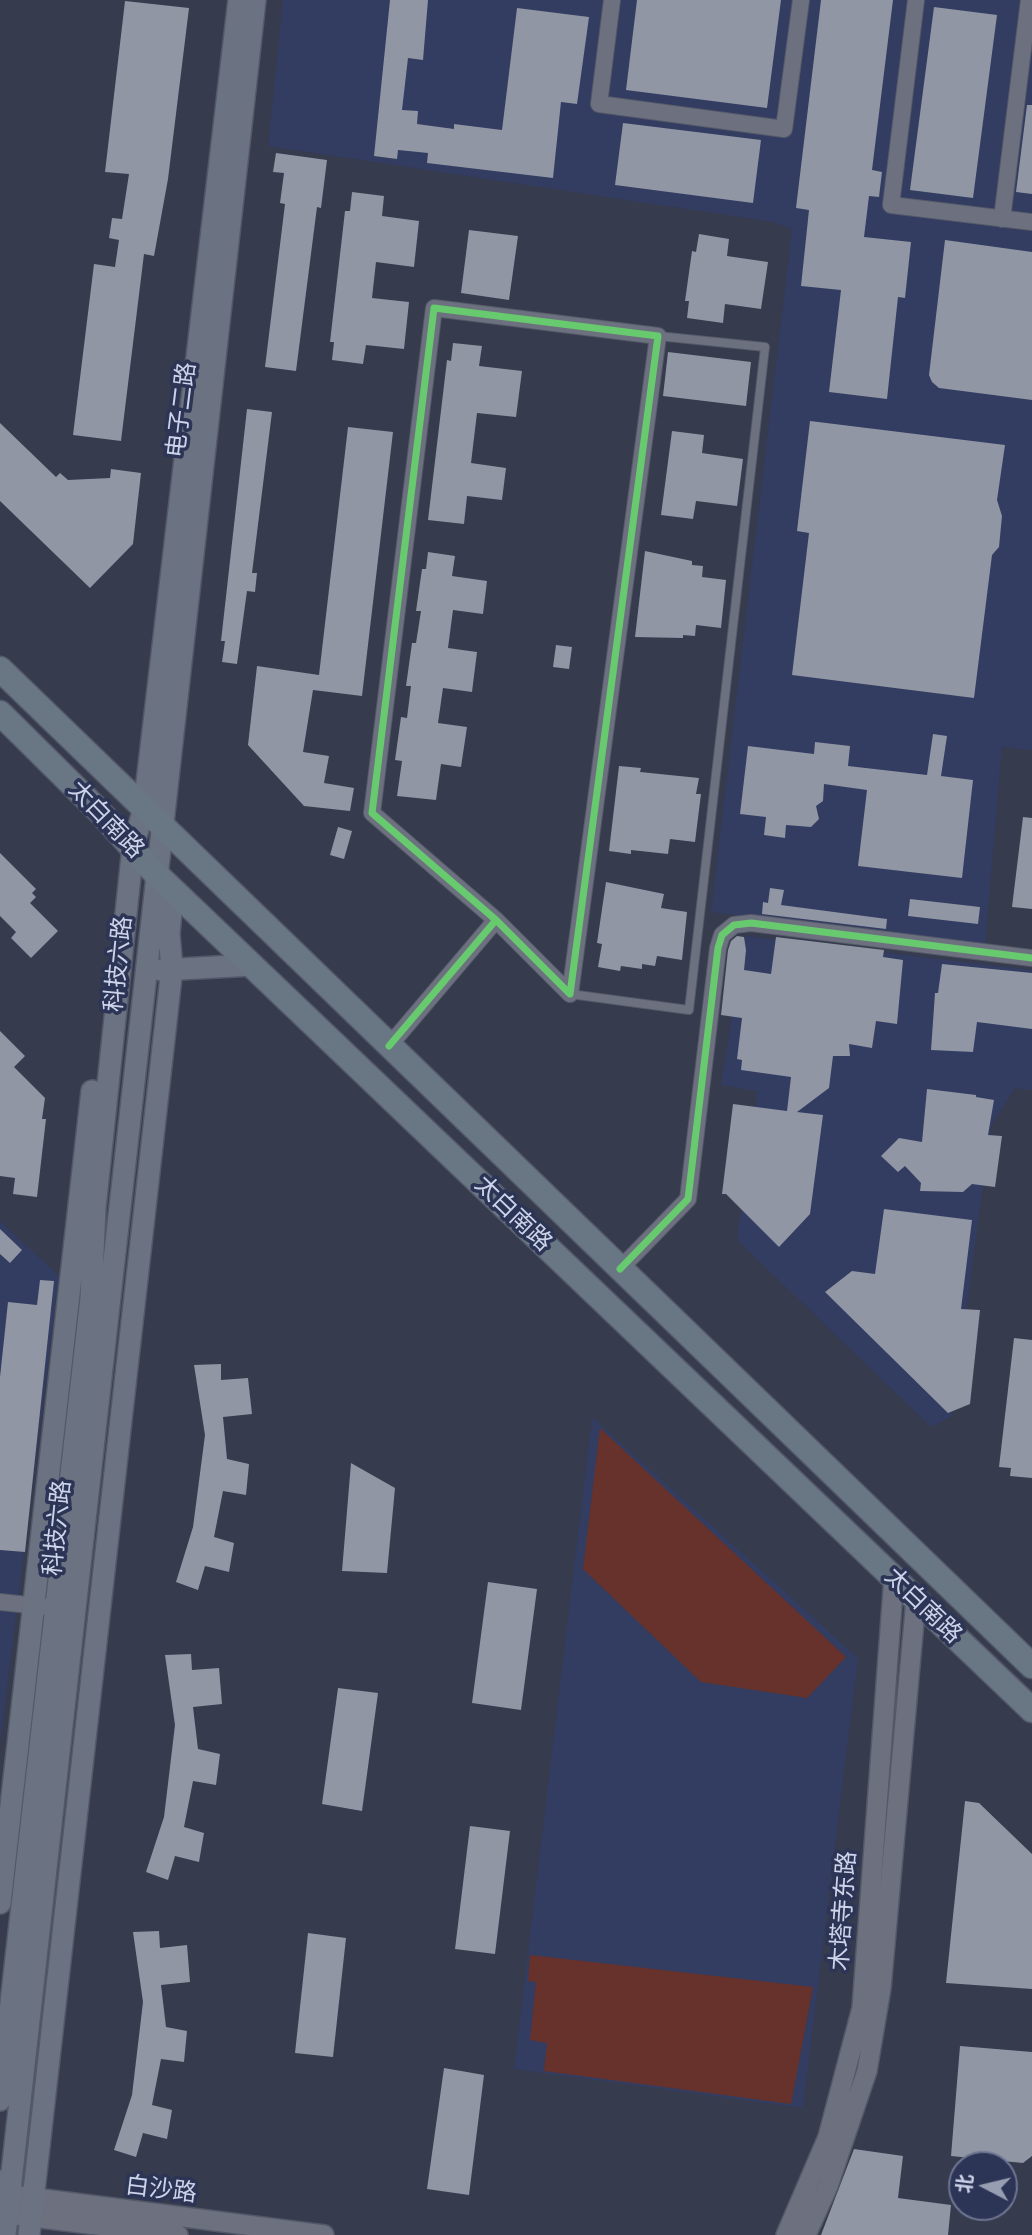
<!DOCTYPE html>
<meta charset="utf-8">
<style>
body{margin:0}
#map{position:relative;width:1032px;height:2235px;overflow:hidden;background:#363b4d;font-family:"Noto Sans","Noto Sans SC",sans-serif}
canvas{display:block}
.north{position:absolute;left:948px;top:2151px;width:70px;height:70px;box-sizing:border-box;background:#2d3556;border:2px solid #6d7591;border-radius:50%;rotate:277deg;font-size:19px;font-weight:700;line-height:28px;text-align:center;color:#cdd4e9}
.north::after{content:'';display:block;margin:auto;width:24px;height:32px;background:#989eb2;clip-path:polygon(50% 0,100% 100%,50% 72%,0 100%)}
</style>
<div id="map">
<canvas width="1032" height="2235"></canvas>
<div class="north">北</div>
</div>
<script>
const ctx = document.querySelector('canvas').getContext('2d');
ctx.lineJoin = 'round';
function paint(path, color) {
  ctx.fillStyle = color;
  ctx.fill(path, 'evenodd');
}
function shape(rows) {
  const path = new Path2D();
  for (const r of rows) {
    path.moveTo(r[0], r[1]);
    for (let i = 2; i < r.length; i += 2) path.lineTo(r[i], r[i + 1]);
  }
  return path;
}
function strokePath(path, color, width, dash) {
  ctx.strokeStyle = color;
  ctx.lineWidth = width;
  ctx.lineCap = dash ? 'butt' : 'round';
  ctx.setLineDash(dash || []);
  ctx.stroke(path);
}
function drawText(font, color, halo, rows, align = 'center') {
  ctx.font = font + ' "Noto Sans","Noto Sans SC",sans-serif';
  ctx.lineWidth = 7;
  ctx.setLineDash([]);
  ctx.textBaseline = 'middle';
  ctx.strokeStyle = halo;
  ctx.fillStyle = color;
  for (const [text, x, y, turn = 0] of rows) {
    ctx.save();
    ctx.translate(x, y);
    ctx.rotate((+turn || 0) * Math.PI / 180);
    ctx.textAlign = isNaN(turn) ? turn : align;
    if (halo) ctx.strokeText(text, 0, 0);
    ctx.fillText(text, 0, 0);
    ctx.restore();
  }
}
paint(shape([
 [283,0,1032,0,1032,750,1002,747,985,946,711,912,792,229,773,222,268,146],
 [745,936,1032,970,1032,1090,1015,1088,991,1127,952,1416,931,1427,737,1240,757,1091,721,1085],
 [0,1221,59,1276,0,1742],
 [592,1417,858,1658,803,2108,514,2069]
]), '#333c61');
paint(shape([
 [600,1428,846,1657,807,1698,701,1682,583,1569],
 [530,1955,813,1987,791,2104,544,2071,547,2043,530,2040,536,1982,528,1981]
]), '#66322b');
paint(shape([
 [390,0,428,0,423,60,408,58,402,110,418,111,417,124,454,129,454,124,502,130,517,8,589,17,577,104,561,102,553,178,427,163,428,153,398,150,397,159,374,156],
 [637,0,781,0,767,108,626,90],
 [821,0,893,0,872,170,882,172,879,197,869,196,864,237,911,242,905,298,898,297,887,399,829,392,841,290,801,286,809,210,796,208],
 [125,1,189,8,168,179,154,256,144,254,121,441,73,435,94,264,115,267,119,240,109,238,112,218,122,219,129,174,105,172],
 [934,7,997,15,973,198,910,190],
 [1027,105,1032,105,1032,194,1016,192],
 [623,123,761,140,753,203,615,185],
 [276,153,327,160,321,208,317,207,296,371,265,367,285,204,280,203,284,173,273,172],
 [352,192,384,196,382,216,419,221,414,267,376,262,372,298,409,302,404,349,366,345,363,364,332,360,334,342,330,342,345,211,350,211],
 [469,230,518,236,509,300,461,293],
 [699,234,729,239,727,256,768,262,761,309,725,304,723,323,687,318,689,301,685,301,692,251,696,252],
 [945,240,1032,252,1032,400,939,388,932,382,929,375],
 [453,343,482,346,479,366,522,371,516,417,477,413,471,463,506,468,502,500,467,496,464,524,428,520,447,360,451,361],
 [668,352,751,362,746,406,663,396],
 [247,409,272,412,252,573,257,573,255,592,247,591,237,664,222,662,225,641,221,641],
 [810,421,1005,445,997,500,1002,516,999,547,992,555,974,698,792,675,809,533,797,531],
 [0,423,56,477,60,473,68,480,110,478,111,469,141,473,133,544,90,588,0,501],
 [348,427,393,432,362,696,313,690,303,752,329,756,324,783,354,788,350,811,304,806,248,745,257,666,319,675],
 [672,431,704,435,702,453,743,459,737,506,696,501,693,519,661,515],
 [645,551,692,561,692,565,703,566,702,577,726,580,721,628,696,625,695,636,683,635,683,638,635,637],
 [428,552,455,556,452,576,487,581,483,614,453,610,448,648,477,652,472,692,443,688,438,723,467,727,461,767,441,764,436,800,397,796,402,761,395,760,401,717,407,718,411,686,406,686,412,643,416,643,421,611,416,611,422,569,426,569],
 [556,645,572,647,569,669,553,667],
 [933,734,947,736,941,776,973,780,962,878,858,866,867,790,824,784,823,801,816,806,819,819,811,827,786,825,785,838,764,835,766,817,740,814,748,746,814,754,815,742,850,746,848,766,927,775],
 [619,766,641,768,640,772,699,778,696,794,701,794,695,842,670,839,668,854,631,850,631,854,609,851],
 [1023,817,1032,818,1032,909,1012,907],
 [338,827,352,831,344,859,330,855],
 [0,853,36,889,32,893,36,897,30,903,58,931,31,958,11,938,16,932,0,916],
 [606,882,664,894,661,908,687,912,682,960,657,956,655,966,642,964,642,969,621,966,620,971,598,967,602,944,597,943],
 [770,888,784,890,781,905,887,919,886,929,762,914,763,902,768,903],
 [910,899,980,907,978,924,908,916],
 [737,936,744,937,746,950,744,970,771,974,776,937,884,950,883,957,903,960,897,1024,876,1021,872,1048,849,1044,850,1056,833,1056,829,1088,797,1112,823,1115,810,1214,779,1247,726,1194,722,1194,733,1104,787,1111,791,1077,741,1070,742,1060,737,1059,742,1018,721,1015,728,950,731,941],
 [942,964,1032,973,1032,1029,977,1022,973,1052,931,1050,935,993,938,993],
 [0,1031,25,1056,14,1067,45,1098,42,1119,46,1119,37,1197,13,1194,15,1178,0,1176],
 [927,1089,976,1095,976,1097,994,1100,988,1135,1002,1136,995,1187,972,1184,963,1192,920,1191,921,1183,905,1166,898,1172,881,1156,899,1138,922,1142],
 [884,1209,972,1220,961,1309,980,1310,970,1404,948,1413,825,1292,852,1271,875,1274],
 [0,1229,22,1250,10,1263,0,1254],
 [40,1280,54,1281,25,1552,0,1550,0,1377,8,1302,37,1305],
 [1014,1338,1032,1340,1032,1478,1010,1476,1011,1468,999,1467],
 [221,1364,221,1380,248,1378,252,1414,223,1417,227,1459,249,1464,246,1495,223,1491,214,1537,234,1543,229,1572,205,1566,198,1590,176,1582,193,1527,205,1435,194,1365],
 [351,1463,395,1488,387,1573,342,1571],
 [488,1582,537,1589,521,1710,472,1703],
 [191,1654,192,1670,219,1668,222,1704,193,1707,198,1749,220,1754,216,1785,193,1781,184,1827,204,1833,199,1862,175,1856,168,1880,146,1872,164,1817,175,1725,165,1655],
 [338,1688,378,1693,362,1811,322,1804],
 [965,1801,979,1803,1032,1854,1032,1989,946,1983],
 [470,1826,510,1831,495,1954,455,1949],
 [159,1931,160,1948,187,1945,190,1982,161,1985,166,2027,187,2031,184,2062,161,2059,152,2105,172,2110,167,2139,143,2133,136,2157,114,2150,132,2095,143,2002,133,1932],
 [308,1933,346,1938,333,2057,295,2053],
 [960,2046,1032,2052,1032,2156,1023,2163,951,2156],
 [444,2068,484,2075,469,2195,427,2189],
 [854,2149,903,2156,898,2198,951,2205,948,2235,821,2235]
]), '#9096a4');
const service = shape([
 [570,994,689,1010,765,347,658,336]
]);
const minor = shape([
 [612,0,599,104,784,129,801,0],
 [916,0,891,205,1032,222],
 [1002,219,1029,0],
 [389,1046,496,920,372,813,434,308,658,336,570,994,496,920],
 [620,1269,688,1199,718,948,722,935,734,925,751,923,1032,958],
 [0,1602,66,1609]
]);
const tertiary = shape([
 [0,2180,12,2195,324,2235],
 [0,2209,8,2214,178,2235],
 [786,2235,828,2137,862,2008,894,1577],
 [806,2235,828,2186,867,2071,881,1988,916,1599]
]);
const secondary = shape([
 [161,970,253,965],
 [0,1903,92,1091],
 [0,2100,91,1298,95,1208,133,847,144,808,239,0],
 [5,2235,255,0],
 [29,2235,172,968,169,934,173,890]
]);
const primary = shape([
 [0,669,1032,1666],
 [0,713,100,812,155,873,1032,1710]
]);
strokePath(service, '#545969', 10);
strokePath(minor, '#545969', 18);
strokePath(tertiary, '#545969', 22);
strokePath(secondary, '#545969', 24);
strokePath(primary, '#545969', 27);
strokePath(service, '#6d717f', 8);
strokePath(minor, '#6d717f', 16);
strokePath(tertiary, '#6d717f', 19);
strokePath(secondary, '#6b7382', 21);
strokePath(primary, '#697683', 24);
strokePath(shape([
 [389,1046,496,920,372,813,434,308,658,336,570,994,496,920],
 [620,1269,688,1199,718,948,722,935,734,925,751,923,1032,958]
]), '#67ca6e', 7);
drawText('24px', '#cdd4e9', '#2d3556', [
 ["电子二路",182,410,-83],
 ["太白南路",106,820,46],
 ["科技六路",119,964,-84],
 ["太白南路",513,1214,44],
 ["科技六路",58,1528,-84],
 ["太白南路",923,1606,44],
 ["木塔寺东路",844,1911,-86],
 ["白沙路",161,2190,7]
]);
</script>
